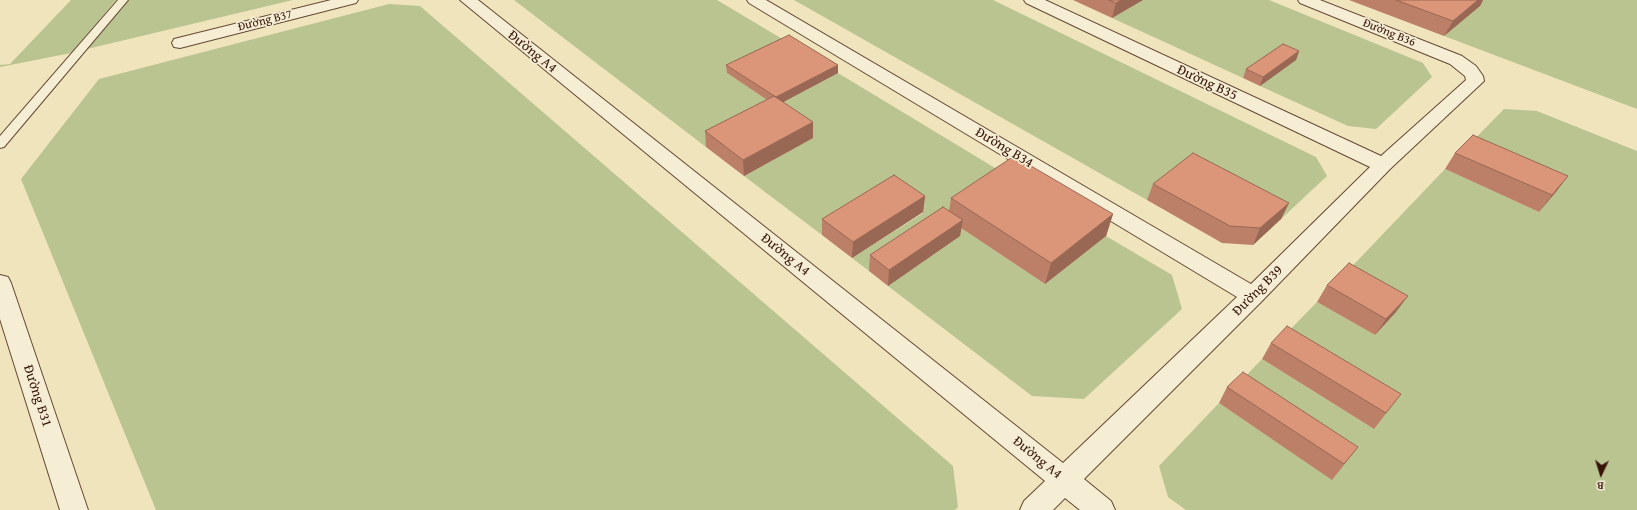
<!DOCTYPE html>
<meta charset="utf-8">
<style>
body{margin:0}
#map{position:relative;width:1637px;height:510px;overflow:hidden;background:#f0e4bd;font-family:"Gentium Book Plus",serif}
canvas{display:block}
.north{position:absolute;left:1581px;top:454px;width:40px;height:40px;-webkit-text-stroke:3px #f5edd4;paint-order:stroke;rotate:184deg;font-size:11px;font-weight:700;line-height:16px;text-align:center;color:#361407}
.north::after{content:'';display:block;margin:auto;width:14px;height:18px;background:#361407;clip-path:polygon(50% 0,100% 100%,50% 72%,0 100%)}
</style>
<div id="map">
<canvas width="1637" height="510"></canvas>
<div class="north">B</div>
</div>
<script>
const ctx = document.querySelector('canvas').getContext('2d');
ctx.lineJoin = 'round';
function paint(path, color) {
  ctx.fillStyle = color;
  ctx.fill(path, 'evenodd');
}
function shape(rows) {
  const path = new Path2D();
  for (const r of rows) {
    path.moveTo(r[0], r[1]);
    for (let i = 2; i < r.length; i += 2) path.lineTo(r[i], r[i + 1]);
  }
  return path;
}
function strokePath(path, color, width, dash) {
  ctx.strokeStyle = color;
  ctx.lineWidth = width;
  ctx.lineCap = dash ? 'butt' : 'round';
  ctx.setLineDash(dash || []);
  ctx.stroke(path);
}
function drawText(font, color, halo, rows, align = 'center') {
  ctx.font = font + ' "Gentium Book Plus",serif';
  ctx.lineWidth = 3.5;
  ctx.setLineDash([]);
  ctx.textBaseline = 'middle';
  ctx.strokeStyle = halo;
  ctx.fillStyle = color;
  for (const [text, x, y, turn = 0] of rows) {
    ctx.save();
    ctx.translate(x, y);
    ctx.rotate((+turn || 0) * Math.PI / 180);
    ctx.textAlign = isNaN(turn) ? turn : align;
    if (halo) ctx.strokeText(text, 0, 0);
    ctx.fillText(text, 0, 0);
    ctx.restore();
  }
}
paint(shape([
 [71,0,116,0,71,53,0,67,0,65,10,64],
 [129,0,293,0,87,49],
 [514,0,717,0,789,43,727,73,776,106,838,73,1010,177,949,220,1045,284,1106,236,1172,275,1182,309,1084,399,1032,396,888,286,960,236,869,271,852,258,923,213,893,192,822,235,744,176,813,138,774,112,706,147],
 [794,0,993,0,1316,157,1327,176,1281,219,1147,200],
 [1143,0,1269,0,1423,63,1432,77,1376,129,1348,126,1260,86,1295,60,1243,78,1112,18],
 [1463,0,1637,0,1637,109,1444,36,1480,6],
 [389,4,420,6,953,466,958,507,955,510,156,510,21,179,99,79],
 [1504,109,1537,111,1637,151,1637,510,1186,510,1168,497,1159,466,1219,403,1332,479,1234,388,1262,359,1374,429,1278,342,1317,302,1375,335,1396,312,1339,280,1445,169,1539,212,1463,151]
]), '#bac491');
const service = shape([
 [118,0,128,0,4,147,0,148,0,136,118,0]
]);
const minor = shape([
 [331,0,358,0,356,3,180,48,174,47,172,43,174,39,331,0],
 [460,0,478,0,1063,463,1237,297,749,3,747,0,766,0,1251,284,1370,167,1026,3,1024,0,1045,0,1381,156,1466,80,1465,76,1450,64,1300,3,1298,0,1320,0,1462,56,1476,66,1483,76,1484,81,1390,169,1261,302,1084,479,1111,501,1115,510,1080,510,1065,498,1053,510,1020,510,1024,501,1045,481,460,0],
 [0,275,8,277,11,283,88,510,60,510,0,319,0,275]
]);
strokePath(service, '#644834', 2);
strokePath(minor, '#644834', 2);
paint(service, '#f5edd4');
paint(minor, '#f5edd4');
paint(shape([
 [1073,0,1143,0,1112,18],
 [1349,0,1483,0,1480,6,1444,36],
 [1299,51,1296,60,1260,86,1243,78,1246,69],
 [726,65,838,65,838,73,783,102,813,138,744,176,706,147,705,131,767,100,727,73],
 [1455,153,1568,176,1539,212,1445,169],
 [1153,184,1289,203,1281,219,1253,245,1222,243,1147,200],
 [925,196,923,212,852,258,822,235,822,219],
 [951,198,1113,214,1106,236,1045,284,961,228,960,236,888,286,869,271,870,255,949,211],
 [1327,285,1396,312,1375,335,1317,302],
 [1271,343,1401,394,1374,429,1262,359],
 [1227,387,1358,447,1332,480,1219,403]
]), '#bc8068');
paint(shape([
 [1121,0,1143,0,1112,18,1116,3],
 [1478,0,1483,0,1480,6,1444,36,1453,21],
 [1299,51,1296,60,1260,86,1263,77],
 [838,65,838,73,776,106,776,97],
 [813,122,813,138,744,176,743,160],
 [1568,176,1556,192,1539,212,1552,195],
 [925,196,923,212,852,258,853,242],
 [1289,203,1281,219,1253,245,1260,228],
 [1113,214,1106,236,1045,284,1051,263],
 [963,220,960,236,888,286,889,270],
 [1408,296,1396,312,1375,335,1386,319]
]), '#996855');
const building = shape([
 [1109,0,1121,0,1116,3,1109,0],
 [1396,0,1478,0,1453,21,1396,0],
 [789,35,838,65,776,97,726,65,789,35],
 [1283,44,1299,51,1263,77,1246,69,1283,44],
 [774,96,813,122,743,160,705,131,774,96],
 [1473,135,1568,176,1552,195,1455,153,1473,135],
 [1193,153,1289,203,1260,228,1230,226,1153,184,1193,153],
 [1014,156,1113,214,1051,263,951,198,1014,156],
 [894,175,925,196,853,242,822,219,894,175],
 [943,207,963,220,889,270,870,255,943,207],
 [1349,263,1408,296,1386,319,1327,285,1349,263],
 [1287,326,1401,394,1386,413,1271,343,1287,326],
 [1243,372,1358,447,1344,464,1227,387,1243,372]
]);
paint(building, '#db9579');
strokePath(building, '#996855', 1);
drawText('12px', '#361407', '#f5edd4', [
 ["Đường B37",265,21,-14],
 ["Đường B36",1389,33,22]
]);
drawText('14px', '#361407', '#f5edd4', [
 ["Đường A4",532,52,39],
 ["Đường B35",1207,83,25],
 ["Đường B34",1004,148,31],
 ["Đường A4",785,255,39],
 ["Đường B39",1258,291,-45],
 ["Đường B31",37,396,72],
 ["Đường A4",1037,458,39]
]);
</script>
